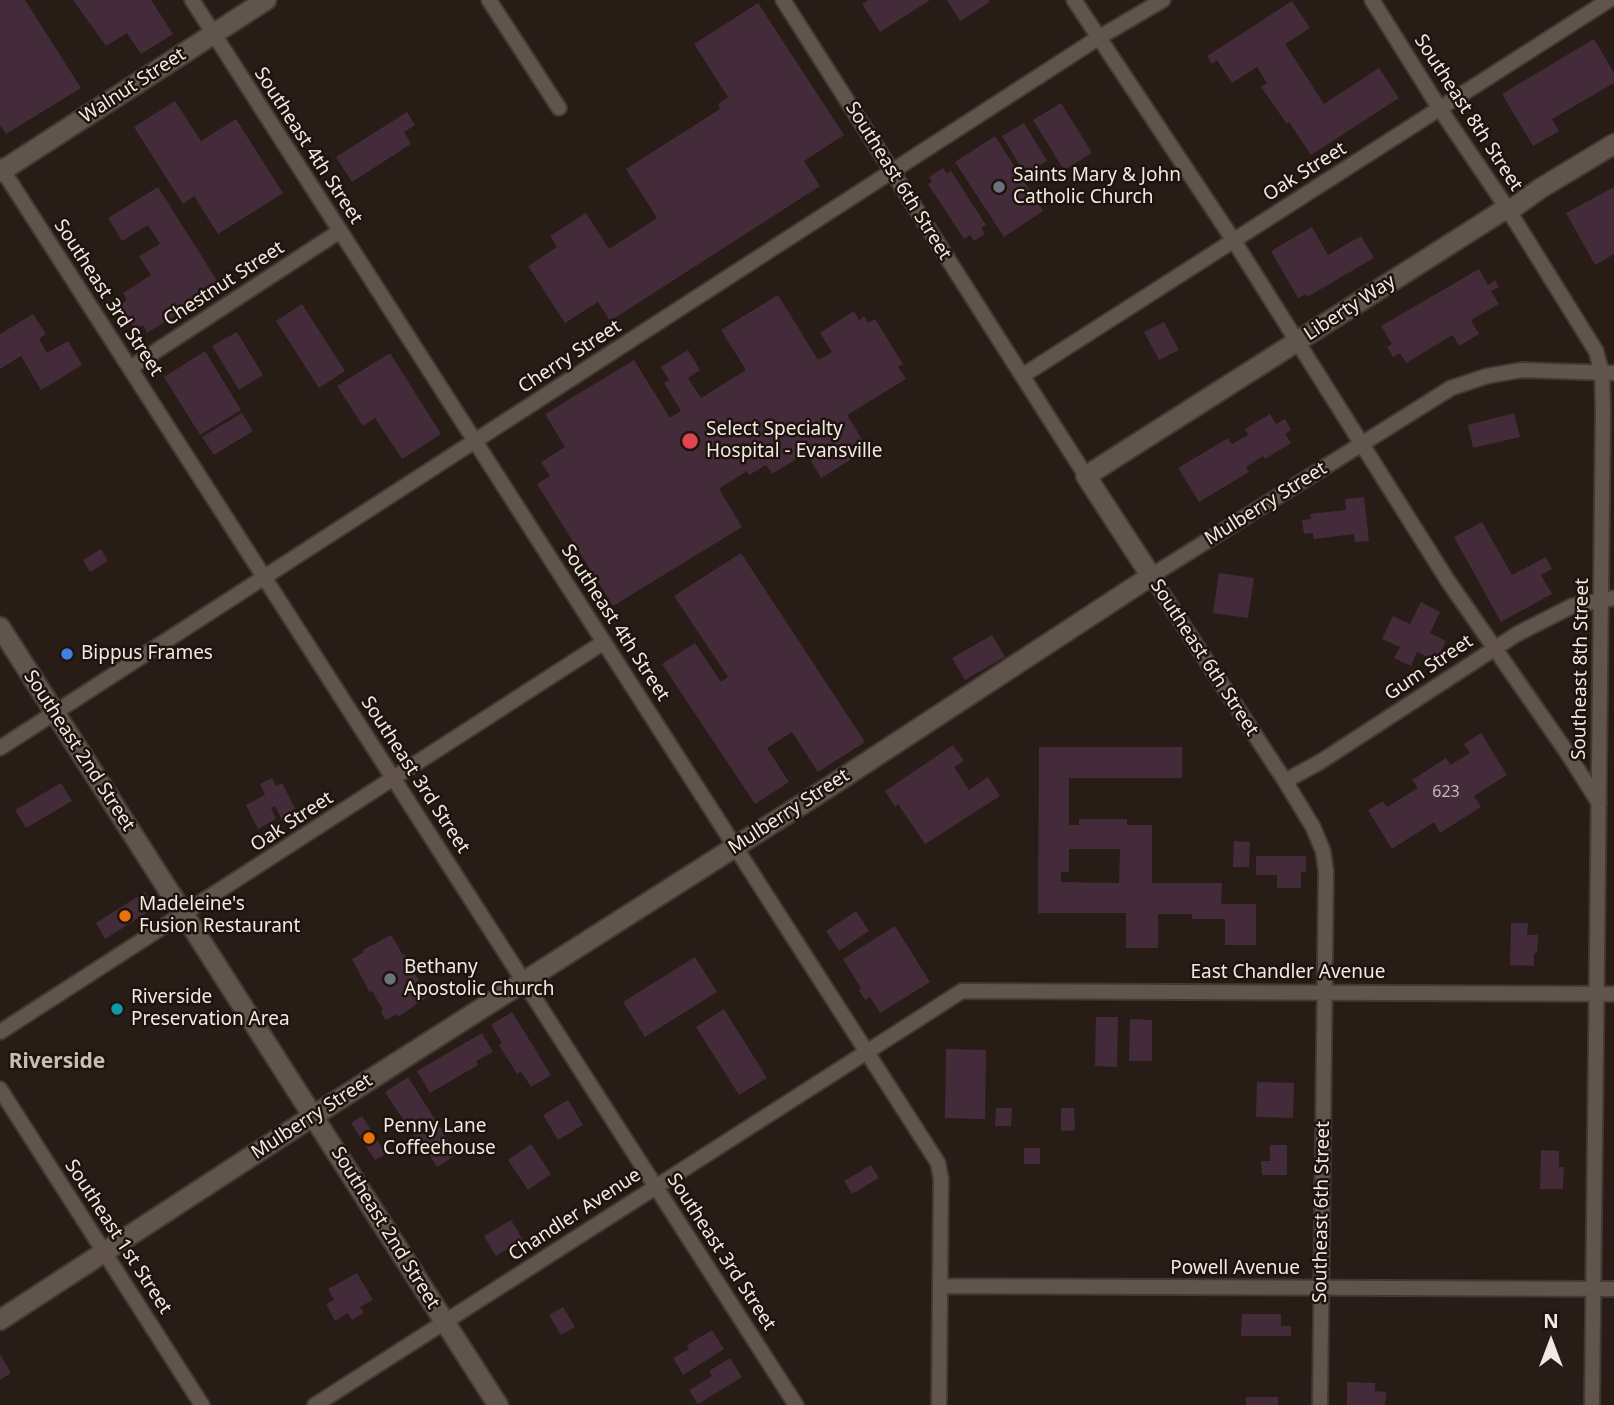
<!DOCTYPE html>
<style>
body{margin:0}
#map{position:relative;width:1614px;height:1405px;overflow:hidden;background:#281d16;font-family:"Noto Sans",sans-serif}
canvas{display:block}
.north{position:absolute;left:1516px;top:1307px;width:70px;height:70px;-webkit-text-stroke:5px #1e140d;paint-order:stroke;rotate:0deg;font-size:19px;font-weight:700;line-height:28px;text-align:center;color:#f1e9e4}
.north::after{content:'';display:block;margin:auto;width:24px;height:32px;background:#f1e9e4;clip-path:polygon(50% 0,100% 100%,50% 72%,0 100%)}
</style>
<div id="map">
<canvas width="1614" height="1405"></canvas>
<div class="north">N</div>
</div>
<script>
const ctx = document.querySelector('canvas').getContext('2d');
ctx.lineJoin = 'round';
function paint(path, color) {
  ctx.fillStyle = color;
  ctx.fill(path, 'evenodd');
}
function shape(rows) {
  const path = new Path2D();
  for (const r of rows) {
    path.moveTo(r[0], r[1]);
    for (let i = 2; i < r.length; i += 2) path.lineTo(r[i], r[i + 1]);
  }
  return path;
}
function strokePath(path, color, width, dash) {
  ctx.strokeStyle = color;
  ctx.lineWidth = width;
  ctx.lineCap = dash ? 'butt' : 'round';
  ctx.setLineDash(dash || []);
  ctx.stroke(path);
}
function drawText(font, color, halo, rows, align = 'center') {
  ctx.font = font + ' "Noto Sans",sans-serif';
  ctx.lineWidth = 5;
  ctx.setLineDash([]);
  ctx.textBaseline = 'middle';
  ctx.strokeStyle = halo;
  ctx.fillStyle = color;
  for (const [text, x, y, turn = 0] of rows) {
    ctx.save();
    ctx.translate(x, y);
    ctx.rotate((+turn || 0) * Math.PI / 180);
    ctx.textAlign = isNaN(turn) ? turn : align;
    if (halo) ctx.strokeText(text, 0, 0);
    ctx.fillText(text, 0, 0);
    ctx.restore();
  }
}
paint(shape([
 [0,0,25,0,81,88,6,134,0,125],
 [73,0,151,0,173,34,141,54,127,33,106,46],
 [868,0,930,0,880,32,862,4],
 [947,0,988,0,990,2,960,21],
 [1292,1,1310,28,1285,44,1324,104,1379,68,1399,98,1311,155,1289,122,1287,124,1261,87,1267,83,1257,67,1232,83,1217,60,1212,64,1207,56],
 [758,3,844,135,804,161,820,186,610,321,598,302,565,323,528,266,557,247,550,236,586,213,609,249,657,218,626,169,720,109,718,104,728,97,694,44],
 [1594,39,1614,73,1614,83,1552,119,1559,131,1533,146,1502,94],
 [175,101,201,141,236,119,283,193,218,234,194,196,183,204,134,127],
 [1061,103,1092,153,1064,170,1033,120],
 [407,112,415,125,404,132,411,144,352,182,336,157],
 [1024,123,1047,161,1025,174,1002,136],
 [995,136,1043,211,1004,237,955,162],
 [943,168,947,174,951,171,986,225,981,228,985,234,974,241,970,235,964,239,928,184,932,182,929,177],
 [158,187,221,287,147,333,143,325,135,330,119,305,127,300,123,293,151,275,139,256,160,244,148,225,122,241,108,218],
 [1614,187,1614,254,1595,265,1566,213],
 [1312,227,1328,255,1361,236,1374,258,1307,297,1306,294,1298,298,1271,251],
 [1479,269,1488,285,1495,280,1499,287,1491,291,1499,304,1471,320,1479,334,1459,346,1453,335,1406,363,1400,353,1393,357,1387,347,1392,344,1381,326],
 [778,295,818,360,832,352,820,333,854,311,859,320,864,316,868,323,875,319,903,364,898,367,906,379,847,415,868,449,821,478,806,453,772,474,766,465,749,475,747,471,719,489,742,527,613,606,537,484,550,476,541,462,565,447,545,414,634,360,670,418,681,411,664,383,669,380,661,367,688,350,700,370,688,378,701,398,746,370,721,330],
 [302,304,345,371,319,388,276,321],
 [33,314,46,334,39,339,47,353,68,341,82,365,41,390,21,356,0,369,0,334],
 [1164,322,1179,350,1159,360,1144,332],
 [237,332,263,375,239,390,212,346],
 [205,351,241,410,200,435,164,377],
 [390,353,441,434,402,459,375,418,363,426,337,386],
 [242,413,253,431,214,455,202,437],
 [1514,413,1520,437,1473,448,1468,425],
 [1270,414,1276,424,1285,419,1291,430,1285,434,1291,443,1265,459,1263,456,1246,467,1249,472,1199,502,1178,468,1228,438,1232,444,1248,435,1245,429],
 [1364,497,1369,541,1355,542,1354,534,1314,539,1313,533,1304,534,1302,520,1311,519,1310,514,1346,510,1345,499],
 [1482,522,1512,575,1546,557,1552,569,1541,575,1552,594,1501,622,1454,537],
 [101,549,108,561,90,572,83,560],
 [741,553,865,742,818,772,792,732,767,748,789,782,755,804,662,664,695,643,721,682,728,677,674,596],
 [1219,573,1254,578,1248,618,1213,613],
 [1421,602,1440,612,1430,633,1446,641,1436,661,1417,652,1411,666,1394,658,1400,647,1382,639,1393,616,1410,624],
 [992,635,1005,657,965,680,952,658],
 [1481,733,1507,775,1474,796,1481,807,1440,833,1434,822,1392,849,1368,810,1383,801,1387,807,1418,788,1412,780,1446,758,1450,765,1470,753,1464,744],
 [953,745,964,761,954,767,969,790,988,777,1000,796,925,844,898,804,895,807,885,791],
 [1039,747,1182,747,1182,778,1069,778,1069,825,1079,825,1079,819,1127,819,1127,825,1152,825,1152,883,1222,883,1221,904,1256,904,1256,945,1225,945,1225,919,1192,919,1192,914,1158,914,1158,948,1126,948,1126,913,1038,913],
 [1069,849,1120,849,1119,883,1061,882,1061,872,1069,872],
 [272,778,276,786,282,783,297,812,282,820,275,806,271,808,276,819,258,829,246,805,265,795,260,784],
 [61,783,72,801,26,828,15,810],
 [1234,841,1250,842,1249,867,1233,867],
 [1256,856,1306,856,1306,872,1301,872,1301,888,1277,888,1277,875,1256,875],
 [145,892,154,908,105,939,96,923],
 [856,911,869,931,839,951,826,931],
 [1511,923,1528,923,1527,935,1538,935,1537,953,1534,953,1534,966,1510,965],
 [895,926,930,982,880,1013,870,997,865,1000,859,990,861,988,843,959],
 [391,935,403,955,405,954,420,983,422,982,430,995,398,1017,397,1014,386,1020,381,1012,383,1010,372,991,370,993,352,959,364,952,363,950],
 [695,957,717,992,645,1037,623,1002],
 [724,1009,767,1078,739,1095,696,1027],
 [512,1012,551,1075,531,1087,521,1071,517,1074,499,1045,502,1043,491,1025],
 [1096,1017,1118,1017,1117,1067,1095,1066],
 [1130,1019,1152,1020,1152,1061,1129,1061],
 [482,1033,493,1052,476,1061,478,1065,430,1093,417,1071],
 [946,1049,986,1050,985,1119,945,1118],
 [408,1077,457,1154,437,1167,418,1137,415,1138,385,1092],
 [1257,1082,1294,1083,1293,1118,1256,1117],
 [568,1100,583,1125,558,1140,543,1115],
 [996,1108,1012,1108,1011,1126,995,1126],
 [1061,1108,1074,1108,1075,1130,1061,1131],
 [362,1116,386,1154,375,1160,351,1123],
 [531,1144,551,1174,528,1190,508,1160],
 [1270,1145,1287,1145,1287,1175,1262,1175,1261,1161,1270,1161],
 [1024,1148,1040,1148,1040,1164,1024,1164],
 [1541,1150,1559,1151,1559,1167,1564,1167,1563,1189,1540,1189],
 [871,1165,879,1178,852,1194,844,1181],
 [511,1220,523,1240,496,1256,484,1236],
 [357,1273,373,1300,360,1307,364,1313,352,1320,348,1313,335,1321,326,1304,334,1300,328,1289],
 [563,1307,575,1327,561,1335,549,1315],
 [1242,1314,1281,1314,1281,1326,1291,1326,1291,1336,1241,1336],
 [712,1330,724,1349,683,1375,673,1358,689,1349,687,1345],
 [0,1354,11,1373,0,1380],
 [730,1358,742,1377,698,1404,689,1390,712,1376,709,1371],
 [1347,1382,1375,1383,1375,1391,1386,1392,1385,1405,1347,1405],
 [1246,1397,1278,1397,1278,1405,1246,1405]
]), '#432b3a');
const street = shape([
 [192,0,938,1163,941,1179,939,1405],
 [489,0,559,108],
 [783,0,1086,476],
 [1074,0,1234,241,1448,581,1566,751,1599,803],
 [1372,0,1440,109,1509,211,1596,351,1602,373,1603,409,1592,1405],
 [0,166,796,1405],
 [130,368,340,231],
 [1022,376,1609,0],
 [0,748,1098,38,1163,0],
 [1285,781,1320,762,1517,634,1572,606,1614,598],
 [0,1032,604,642],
 [0,1089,202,1405],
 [940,1286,1614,1289],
 [315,1405,962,991,1614,994],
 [1320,1405,1326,871,1323,851,1313,827,1285,781,1151,576,1451,388,1487,376,1522,370,1614,373]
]);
const secondary = shape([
 [0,172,266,0],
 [0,627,498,1405],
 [0,1320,313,1116,826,789,1151,576,1086,476,1502,211,1509,211,1541,188,1614,144]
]);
strokePath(street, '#423934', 18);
strokePath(secondary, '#423934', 23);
strokePath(street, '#60544c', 14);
strokePath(secondary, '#60544c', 19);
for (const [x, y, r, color] of [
 [999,187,7,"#6b7280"],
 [690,441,9,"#e0444e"],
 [67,654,7,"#3f7fe0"],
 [125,916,7,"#e8710a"],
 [390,979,7,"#6b7280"],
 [117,1009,7,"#0f9aa8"],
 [369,1138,7,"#e8710a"]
]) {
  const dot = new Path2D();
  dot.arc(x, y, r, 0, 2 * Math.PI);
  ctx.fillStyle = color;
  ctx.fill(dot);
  strokePath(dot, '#1e140d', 2.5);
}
drawText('16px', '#c6baba', null, [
 ["623",1446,792]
]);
drawText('19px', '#f1e9e4', '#1e140d', [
 ["Walnut Street",133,86,-33],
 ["Southeast 8th Street",1468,113,57],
 ["Southeast 4th Street",308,146,57],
 ["Oak Street",1305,172,-32],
 ["Southeast 6th Street",898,181,58],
 ["Chestnut Street",224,284,-33],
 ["Southeast 3rd Street",108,298,57],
 ["Liberty Way",1350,308,-33],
 ["Cherry Street",570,357,-33],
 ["Mulberry Street",1266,504,-32],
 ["Southeast 4th Street",615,623,57],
 ["Southeast 6th Street",1204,658,57],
 ["Gum Street",1429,668,-34],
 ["Southeast 8th Street",1581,669,-89],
 ["Southeast 2nd Street",79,751,57],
 ["Southeast 3rd Street",415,775,57],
 ["Mulberry Street",789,812,-33],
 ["Oak Street",292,822,-33],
 ["East Chandler Avenue",1288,973],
 ["Mulberry Street",312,1117,-33],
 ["Southeast 6th Street",1322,1212,-89],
 ["Chandler Avenue",575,1215,-33],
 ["Southeast 2nd Street",385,1228,58],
 ["Southeast 1st Street",118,1237,57],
 ["Southeast 3rd Street",721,1252,57],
 ["Powell Avenue",1235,1269]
]);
drawText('19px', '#f1e9e4', '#1e140d', [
 ["Saints Mary & John",1013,176],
 ["Catholic Church",1013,198],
 ["Select Specialty",706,430],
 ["Hospital - Evansville",706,452],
 ["Bippus Frames",81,654],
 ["Madeleine's",139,905],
 ["Fusion Restaurant",139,927],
 ["Bethany",404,968],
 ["Apostolic Church",404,990],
 ["Riverside",131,998],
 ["Preservation Area",131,1020],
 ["Penny Lane",383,1127],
 ["Coffeehouse",383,1149]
], 'left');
drawText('bold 21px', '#cabcb2', '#1e140d', [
 ["Riverside",57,1062]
]);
</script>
